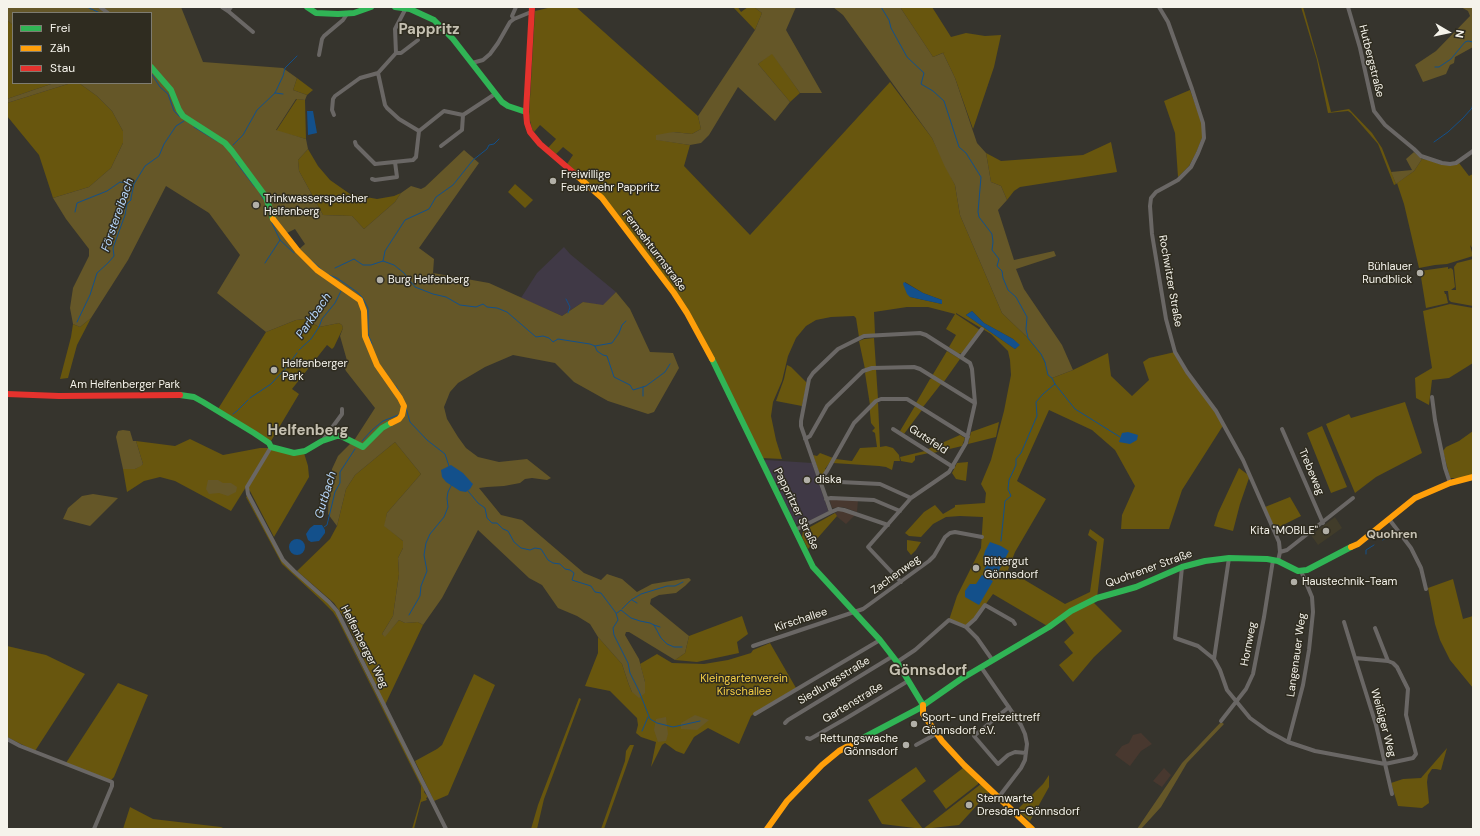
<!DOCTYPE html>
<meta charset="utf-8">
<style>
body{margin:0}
#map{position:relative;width:1480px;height:836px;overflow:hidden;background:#36342d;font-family:"DM Sans",sans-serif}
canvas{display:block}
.frame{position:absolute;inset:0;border:8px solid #f5f3eb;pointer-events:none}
.legend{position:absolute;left:12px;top:12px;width:140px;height:72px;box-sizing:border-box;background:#2f2c20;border:1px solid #7e7c71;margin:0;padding:5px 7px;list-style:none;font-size:12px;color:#f5f3eb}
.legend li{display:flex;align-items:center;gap:8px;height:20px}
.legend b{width:20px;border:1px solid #7e7c71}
.north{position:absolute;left:1428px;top:12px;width:40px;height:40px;-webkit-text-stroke:3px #2f2c20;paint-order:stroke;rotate:99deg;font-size:11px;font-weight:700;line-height:16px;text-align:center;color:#f5f3eb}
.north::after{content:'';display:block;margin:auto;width:14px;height:18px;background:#f5f3eb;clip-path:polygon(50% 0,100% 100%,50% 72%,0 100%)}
</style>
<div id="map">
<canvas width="1480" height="836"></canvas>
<div class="frame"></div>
<ul class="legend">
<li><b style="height:5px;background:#30b455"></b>Frei</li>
<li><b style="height:5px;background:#ff9f0a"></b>Zäh</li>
<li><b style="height:5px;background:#e5322d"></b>Stau</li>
</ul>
<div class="north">N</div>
</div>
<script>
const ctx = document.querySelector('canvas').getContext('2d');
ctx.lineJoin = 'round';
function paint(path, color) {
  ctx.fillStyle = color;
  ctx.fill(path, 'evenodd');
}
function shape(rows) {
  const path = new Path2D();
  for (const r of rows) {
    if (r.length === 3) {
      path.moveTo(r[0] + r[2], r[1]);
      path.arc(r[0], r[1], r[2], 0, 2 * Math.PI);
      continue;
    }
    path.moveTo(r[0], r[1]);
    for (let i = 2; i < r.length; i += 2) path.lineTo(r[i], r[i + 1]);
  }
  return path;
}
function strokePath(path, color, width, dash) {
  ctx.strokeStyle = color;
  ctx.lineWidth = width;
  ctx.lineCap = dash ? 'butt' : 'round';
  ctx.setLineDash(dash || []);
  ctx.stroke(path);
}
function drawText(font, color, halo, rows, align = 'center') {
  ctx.font = font + ' "DM Sans",sans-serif';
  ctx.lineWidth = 3;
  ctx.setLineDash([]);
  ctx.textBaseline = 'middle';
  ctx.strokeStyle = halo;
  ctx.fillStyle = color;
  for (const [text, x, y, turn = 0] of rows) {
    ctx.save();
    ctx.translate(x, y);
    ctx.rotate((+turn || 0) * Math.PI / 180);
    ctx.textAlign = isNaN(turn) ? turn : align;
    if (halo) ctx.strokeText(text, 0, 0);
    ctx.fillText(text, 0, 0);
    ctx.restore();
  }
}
paint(shape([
 [564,247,570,254,616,292,603,306,583,302,562,316,521,298,537,273],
 [766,460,812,463,828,510,828,512,800,525,796,524,764,461]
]), '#403946');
paint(shape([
 [831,499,858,500,857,512,843,507,832,508,830,501],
 [839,511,843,511,855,515,846,524,835,515,835,513],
 [1141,733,1152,744,1141,751,1130,766,1115,755,1122,746,1129,743,1133,735],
 [1164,768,1171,775,1162,787,1153,781]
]), '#48382f');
paint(shape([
 [1335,517,1342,528,1318,545,1311,535]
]), '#413c2a');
paint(shape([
 [552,7,576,7,698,116,701,129,692,134,673,132,659,140,690,145,684,166,750,235,890,82,932,138,955,185,960,215,1002,313,1028,338,1041,354,1052,378,1073,370,1108,353,1111,376,1132,396,1149,380,1143,362,1149,358,1175,352,1224,424,1182,490,1169,529,1121,529,1122,515,1135,486,1115,450,1092,430,1049,410,1017,481,1046,499,1015,552,1008,570,1065,604,1090,592,1097,542,1088,535,1090,529,1104,539,1097,598,1049,627,993,594,975,619,966,627,949,620,957,596,981,548,983,517,960,516,946,517,933,524,921,537,909,536,905,533,924,512,935,505,943,514,955,507,955,505,985,503,986,493,981,484,991,460,1004,411,1011,375,1010,360,1008,351,991,334,956,313,956,314,980,330,962,353,958,354,949,347,956,335,946,329,955,314,928,307,907,307,874,312,875,334,859,337,856,318,854,316,831,317,816,320,806,326,796,338,788,356,782,381,773,402,771,416,776,440,782,459,762,458,698,327,611,206,567,164,573,155,563,147,556,154,548,148,556,139,540,125,534,132,532,129,529,116,535,11],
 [905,282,923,293,942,300,942,304,910,297],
 [972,311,984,323,1013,339,1019,345,1015,349,966,315],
 [733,7,738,7,739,9,741,12,748,7,754,7,762,13,755,30],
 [900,7,932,7,951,37,966,33,985,36,1001,35,994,67,973,129,955,78,943,53,945,52,933,57],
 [1301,7,1303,7,1318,60,1331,112,1349,109,1372,133,1382,148,1396,184,1394,185,1378,144,1351,113,1348,111,1328,113,1317,60],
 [7,20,13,25,13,83,54,83,7,99],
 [772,53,800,93,790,102,758,64],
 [297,78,313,90,307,95,293,90],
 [71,83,79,83,97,96,112,111,123,131,123,143,111,168,89,187,53,198,39,155,7,116,7,103],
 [1190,90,1202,123,1202,138,1196,153,1189,166,1178,177,1175,133,1164,101],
 [297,99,305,100,306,139,276,131],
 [1111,142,1117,172,1020,187,1014,191,1007,200,1001,186,991,182,986,153,1001,161,1083,155],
 [308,149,318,166,330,180,350,194,377,199,394,196,401,193,395,202,364,229,352,216,323,215,299,171,298,160],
 [1422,159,1429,160,1442,165,1459,163,1469,176,1473,174,1473,249,1470,245,1473,256,1447,264,1435,265,1419,268,1404,204,1397,183,1414,171],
 [515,184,533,200,525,208,508,192],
 [1473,259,1473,306,1451,302,1449,300,1448,291,1444,291,1445,294,1446,294,1448,303,1426,308,1420,271,1448,267,1448,269,1451,268,1453,270,1455,287,1451,290,1456,290,1454,267,1457,263],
 [1450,304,1473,308,1473,363,1449,378,1432,380,1429,405,1416,398,1415,378,1432,368,1423,311],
 [91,318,77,345,68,378,60,379,71,337,73,324,80,327],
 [306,319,319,327,339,323,342,325,343,328,334,347,332,349,327,345,292,389,299,394,271,441,218,409,266,332,296,320],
 [874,338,876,367,865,369,859,341,864,339],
 [947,351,960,359,943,383,932,376],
 [787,365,791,367,807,383,802,406,776,401,784,379],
 [876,369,878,399,870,405,865,373,868,370],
 [932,378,941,384,923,407,916,403,930,379],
 [878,402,880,447,886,446,893,448,899,455,900,461,894,461,892,470,886,467,879,466,833,463,836,459,852,461,860,448,877,447,875,433,872,431,875,428,871,423,870,413,870,409],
 [1405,402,1422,453,1376,477,1355,493,1326,424,1349,414,1351,418],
 [915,406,922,410,904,434,900,431],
 [999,422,996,437,968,444,971,432],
 [1322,426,1347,487,1331,493,1307,433],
 [1473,431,1473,474,1463,478,1450,478,1443,451,1446,447,1459,441],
 [960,435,965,438,962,446,933,453,928,449],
 [190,439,223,455,260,448,272,448,304,453,308,466,309,477,274,537,250,491,246,487,231,511,175,481,160,477,144,481,127,492,123,469,135,469,143,464,136,441,175,446],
 [395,442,421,474,387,513,385,526,403,541,403,548,398,558,399,574,393,616,382,634,385,636,399,620,405,623,418,622,423,625,385,705,345,619,334,603,297,571,330,539,337,526,346,489,355,475],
 [925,451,929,453,915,456,915,460,912,463,901,461,900,457],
 [820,453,833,458,825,469,827,470,822,475,820,475,813,455,817,456],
 [968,462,966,481,956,479,952,473,957,463],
 [1239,468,1247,474,1249,478,1240,504,1233,531,1214,526,1218,513],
 [247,496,280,556,329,604,337,614,357,656,425,790,424,792,428,797,426,798,427,800,421,802,414,829,412,829,421,798,421,786,338,620,333,612,322,601,282,564,246,497],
 [1290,497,1301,516,1275,529,1265,507],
 [835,513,837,516,808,549,802,537,803,531],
 [907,540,921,542,916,550,911,555,907,550],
 [1453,579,1463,619,1473,616,1473,688,1450,660,1440,640,1435,624,1428,588],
 [1093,602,1122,631,1094,657,1073,682,1059,665,1073,653,1064,642,1074,633,1063,618],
 [742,616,748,634,737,642,739,653,697,662,675,660,685,653,689,636],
 [598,637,622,664,629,685,632,692,645,693,645,682,640,664,657,654,672,663,704,664,728,660,751,653,753,650,770,643,796,688,756,712,751,716,739,744,708,728,694,737,684,754,676,751,665,743,662,745,651,767,656,742,641,737,636,733,638,725,637,718,610,691,585,686,598,653],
 [7,646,46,655,85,674,35,751,7,737],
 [474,674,495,685,448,795,434,801,415,761,437,749,442,745],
 [118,683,148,695,114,777,111,780,66,763],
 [579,698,581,699,544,799,537,829,531,829,538,805],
 [630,745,634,745,604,829,601,829,625,761,626,751],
 [1447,748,1441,770,1436,769,1432,769,1428,775,1427,782,1429,803,1422,808,1398,806,1391,783,1403,779,1421,778],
 [916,767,926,781,901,800,923,829,981,784,989,792,959,825,923,829,882,824,868,800],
 [963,768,978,782,978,784,946,809,933,791],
 [1049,775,1049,787,1030,821,1017,810,1043,784],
 [130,807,153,819,221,827,225,829,123,829]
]), '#68560e');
paint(shape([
 [7,7,181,7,203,62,283,68,297,78,293,90,307,95,305,100,296,99,276,130,306,139,308,149,298,160,299,171,323,215,352,216,364,229,395,202,401,193,411,186,421,189,425,187,464,150,479,163,419,248,434,259,433,273,489,283,562,316,583,302,603,305,616,292,630,309,650,352,673,353,679,368,654,412,648,414,608,401,574,382,555,363,513,355,485,367,458,383,450,392,444,407,447,419,458,437,466,448,478,457,499,462,527,459,551,478,547,480,532,478,525,479,520,483,504,486,487,487,479,488,501,515,522,520,584,573,601,580,607,574,622,579,637,592,652,584,689,578,691,580,685,586,676,593,659,595,651,599,650,604,689,636,685,653,675,660,629,632,626,632,625,635,639,659,645,682,645,693,639,698,632,692,629,685,622,664,598,637,590,624,577,616,558,608,542,585,529,578,478,530,442,598,423,625,418,622,405,623,399,620,385,637,382,634,393,616,399,574,398,558,403,548,403,541,384,526,387,513,421,474,395,442,355,475,346,489,337,526,328,514,329,485,332,469,338,456,355,439,375,408,346,371,345,369,348,364,340,336,343,328,342,325,339,323,319,327,306,319,296,320,266,332,217,293,240,255,209,213,166,186,128,260,91,318,80,327,73,324,70,308,73,288,89,256,89,249,66,219,53,198,89,187,111,168,123,143,123,131,112,111,97,96,79,83,151,83,151,13,13,13,13,25,7,20],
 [295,229,305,244,298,250,285,234],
 [754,7,796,7,786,30,822,93,800,93,772,54,758,64,790,102,775,121,738,87,709,135,701,143,690,145,656,140,656,135,673,132,692,134,701,129,698,116,755,30,762,13],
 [833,7,900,7,933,57,943,53,955,78,977,143,986,153,991,182,1001,186,1007,200,998,210,1014,260,1054,251,1056,256,1016,269,1024,289,1062,345,1073,370,1052,378,1048,375,1045,362,1041,354,1028,338,1002,313,960,215,955,185,945,167,932,138,843,15],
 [1461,7,1473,7,1473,47,1455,57,1454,63,1450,65,1446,74,1423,82,1415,65,1436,51,1470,16,1468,11],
 [54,83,71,83,7,103,7,99],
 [1414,152,1422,159,1414,171,1396,184,1391,172,1412,170,1406,159],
 [123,430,130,431,133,441,136,441,143,464,141,466,135,469,123,469,116,437,118,431],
 [208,480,218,480,223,483,231,483,237,487,236,492,228,496,219,493,209,494,206,489],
 [93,494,118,498,90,526,63,519,68,508,82,496],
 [695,715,709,720,697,730,681,729,681,723],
 [666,717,668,734,666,741,658,742,654,730,656,719],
 [1221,722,1224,724,1187,763,1161,807,1141,829,1137,829,1182,763]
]), '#655728');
paint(shape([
 [307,111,313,111,317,133,308,135],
 [904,282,923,293,942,300,942,304,910,297,907,294,903,284],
 [972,311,984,323,1013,339,1020,345,1015,349,966,315],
 [1128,432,1138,435,1137,440,1130,444,1119,442,1122,433],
 [451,465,463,473,471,482,473,484,470,489,466,492,460,491,446,482,442,477,441,470],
 [314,525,322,525,325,530,325,533,319,541,311,542,308,540,306,534,310,528],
 [297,547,8],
 [990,542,1001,546,1009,551,996,576,984,570,987,564,983,558,985,551],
 [982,575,993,581,979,605,965,597,965,591,970,584,976,584]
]), '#13508b');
strokePath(shape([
 [87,7,100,13],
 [881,7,889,20,891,28,907,57,924,73,921,84,933,91,944,101,959,147,966,153,981,177,978,212,979,217,992,234,993,242,992,250,999,259,997,266,1002,271,1003,278,1008,290,1016,297,1027,317,1026,329,1028,338,1041,354,1045,362,1048,375,1052,378,1055,384,1043,394,1036,402,1037,416,1021,453,1016,459,1016,465,1009,480,1008,489,1011,496,1005,501,1001,541],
 [1435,67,1439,67,1451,59,1465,42,1468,41,1473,42],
 [151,73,160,87,168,94,174,111,180,117],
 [275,93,283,94],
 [194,127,217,141],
 [1434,142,1448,132,1463,118,1472,108,1473,103],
 [233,145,243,135,257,110,275,93,283,76,285,68,297,56],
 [236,162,255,187],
 [260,194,265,201],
 [75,212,77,203,107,191,120,182,133,184],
 [272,223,280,240,294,253],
 [312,261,323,271],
 [383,261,385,251,405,220,429,209,436,197,453,185,473,160,487,149,489,145,494,144,499,139],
 [265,263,280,240],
 [335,268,354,259,363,265,371,265,383,261,394,265,404,273,415,287,433,294,446,297,460,305,476,307,483,304,487,307,497,308,507,312,536,337,543,336,549,338,553,342,558,339,590,344,595,346,597,351,603,355,607,356,614,377,630,385,633,390,646,386,665,372,670,364],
 [329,275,337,278,357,292,362,297,368,308,368,334,372,344],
 [566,299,570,307,568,313],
 [77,322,90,295,97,273,108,263,114,256,113,248,125,215,127,204,131,200,131,198,134,184,145,166,159,156,164,144,176,126,184,121],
 [595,346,612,343,619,333,622,325,626,321],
 [299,350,311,339,319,327,322,319,335,303,341,291],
 [1055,384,1075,409,1120,437],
 [396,386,399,392],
 [643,396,643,387],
 [250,398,271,384,285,369,297,353],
 [406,408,410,422,427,440,445,454,449,466],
 [233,414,237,411,248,400],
 [362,441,372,430,383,421,398,415],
 [468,491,478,503,485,508,487,518,492,523,497,523,503,529,508,531,514,542,521,548,530,550,535,548,541,549,548,560,553,563,560,564,565,569,570,570,574,573,572,580,575,581,591,586,595,592,601,593,616,613,618,620,613,628,614,635,628,663,630,673,639,691,650,719,657,723,673,727,700,721],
 [324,527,327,525,335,492,340,483,340,472,355,449],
 [1383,540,1387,537],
 [1366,554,1366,550,1374,545],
 [632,600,637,603],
 [622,609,631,600,641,594,667,586,675,586,683,582],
 [617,613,621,610,631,618,640,621,650,623,654,625,661,638,667,644,674,647,682,647],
 [409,615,420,596,421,586,427,571,424,555,426,543,430,534,444,517,448,507,447,498,448,492,452,484],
 [654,625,660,627],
 [642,731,648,717]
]), '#13508b', 1);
strokePath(shape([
 [100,7,108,13],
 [222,7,228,11,231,7],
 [1159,7,1168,22,1192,89,1203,123,1204,138,1198,153,1191,167,1178,180,1156,192,1151,198,1150,206,1152,234,1166,319,1175,352,1187,372,1216,411,1243,460,1279,542,1280,552,1278,561],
 [1348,7,1360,48,1374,111,1385,125,1414,149,1421,156,1442,163,1450,164,1456,163,1473,151],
 [406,8,395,29,396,53,378,73,385,105,387,108,399,119,419,131,444,111,463,115,495,94],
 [228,11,253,32],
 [514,19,512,16,516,7],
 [396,53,401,53,418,40],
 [319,55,322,39,324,36,343,20,347,14],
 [472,63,483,60,490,54,498,43,510,22,514,19,531,12],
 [334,115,332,110,333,99,335,96,360,78,378,73],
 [355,142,356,145,375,164,413,160,416,157,419,131],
 [441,146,462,130,463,115],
 [372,179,375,180,397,177,395,162],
 [961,357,982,329],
 [1432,397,1435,420,1445,468,1450,483],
 [893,429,953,467],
 [1282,429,1323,523],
 [805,439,810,436,827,406,863,371,872,368,914,367,920,369,975,403],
 [323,440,342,414,342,409],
 [271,447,247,487,248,494,283,560,294,571,329,602,337,611,446,829],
 [820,481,827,471,854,423,876,401,881,399,907,399,968,437],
 [820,481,880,484,911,498],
 [826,499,831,498,874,500,900,511],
 [831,512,838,509,844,510,888,525],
 [1389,519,1411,548,1421,568,1426,589],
 [795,530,831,512,801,426,801,421,809,379,813,373,838,349,864,336,920,333,926,335,970,363,972,369,975,403,966,443,949,472,911,498,868,547,901,582],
 [1280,552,1287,550,1353,498],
 [1182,567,1175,638,1198,646,1214,659,1220,670,1227,690,1250,718,1268,731,1288,742,1315,751,1385,764,1413,758,1416,754,1406,715,1408,689,1397,667,1393,663,1388,661,1355,658,1344,622],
 [966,627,977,638,991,658],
 [1375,628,1388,661],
 [753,646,863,609,929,561,934,556,945,537,950,533,955,532,982,537],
 [1355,658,1376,725,1392,794],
 [1214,659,1229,558],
 [897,662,915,650,949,620,966,627,975,619,985,605,1013,621,1015,624],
 [981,667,1021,725,1025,734,1027,744,1025,760,1021,768,998,798],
 [1009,707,974,736,998,764,1008,755,1015,752,1026,753],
 [755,714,880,640],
 [1221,721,1246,689,1253,674,1264,617,1273,560],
 [785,723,788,720,893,656],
 [807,738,810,739,845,719,908,681],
 [7,739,20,746,112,782,112,786,94,829],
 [1288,742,1303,685,1309,650,1313,612,1312,597,1301,571],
 [916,745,936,734]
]), '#6a6765', 4);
strokePath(shape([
 [307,7,316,13,338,14,354,13,371,7],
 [395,7,410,9,434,20,453,39,502,102,508,106,526,112],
 [151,67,171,90,179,110,183,116,225,143,232,151,266,197,273,219],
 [712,359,813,567,880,640,897,662,923,705],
 [180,395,194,397,203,402,254,433,269,443,271,447,294,453,305,451,322,441,337,436,341,436,363,447,382,428,391,423],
 [861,739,918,709,961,679,1049,627,1071,611,1097,598,1136,587,1182,567,1205,561,1229,558,1267,559,1278,561,1298,571,1307,570,1351,547]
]), '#30b455', 6);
strokePath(shape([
 [575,174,602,198,674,293,687,313,712,359],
 [273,219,298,251,317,270,360,300,364,311,365,336,377,365,400,398,404,406,402,415,399,419,391,423],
 [1351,547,1358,544,1415,498,1450,483,1473,477],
 [923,705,923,714,942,741,964,765,1032,829],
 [767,829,787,801,822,765,839,751,861,739]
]), '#ff9f0a', 6);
strokePath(shape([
 [532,7,526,112,527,123,530,132,540,144,575,174],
 [7,394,59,396,180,395]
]), '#e5322d', 6);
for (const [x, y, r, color] of [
 [553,181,4,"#b2b0a8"],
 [256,205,4,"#b2b0a8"],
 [1420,273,4,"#b2b0a8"],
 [380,280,4,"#b2b0a8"],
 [274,370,4,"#b2b0a8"],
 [807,480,4,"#b2b0a8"],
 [1326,531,4,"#b2b0a8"],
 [976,568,4,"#b2b0a8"],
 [1294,582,4,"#b2b0a8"],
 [914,724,4,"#b2b0a8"],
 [906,745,4,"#b2b0a8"],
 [969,805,4,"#b2b0a8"]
]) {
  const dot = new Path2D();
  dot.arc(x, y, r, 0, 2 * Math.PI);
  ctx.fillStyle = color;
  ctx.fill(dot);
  strokePath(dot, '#2f2c20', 1.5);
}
drawText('11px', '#f5f3eb', '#2f2c20', [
 ["Hutbergstraße",1371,61,76],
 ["Fernsehturmstraße",654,251,53],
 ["Rochwitzer Straße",1170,281,80],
 ["Am Helfenberger Park",125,385],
 ["Gutsfeld",928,440,33],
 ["Trebeweg",1311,472,67],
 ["Pappritzer Straße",796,509,64],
 ["Quohrener Straße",1149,569,-20],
 ["Zachenweg",896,575,-36],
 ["Kirschallee",801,620,-18],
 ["Hornweg",1249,644,-79],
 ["Helfenberger Weg",364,647,63],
 ["Langenauer Weg",1297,655,-82],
 ["Siedlungsstraße",834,681,-31],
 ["Gartenstraße",853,703,-31],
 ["Weißiger Weg",1383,723,75]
]);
drawText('11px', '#f5f3eb', '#2f2c20', [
 ["Freiwillige",561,175],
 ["Feuerwehr Pappritz",561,188],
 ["Trinkwasserspeicher",264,199],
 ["Helfenberg",264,212],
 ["Bühlauer",1412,267,"right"],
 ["Rundblick",1412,280,"right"],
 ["Burg Helfenberg",388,280],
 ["Helfenberger",282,364],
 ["Park",282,377],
 ["diska",815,480],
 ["Kita \"MOBILE\"",1318,531,"right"],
 ["Rittergut",984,562],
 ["Gönnsdorf",984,575],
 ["Haustechnik-Team",1302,582],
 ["Sport- und Freizeittreff",922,718],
 ["Gönnsdorf e.V.",922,731],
 ["Rettungswache",898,739,"right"],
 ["Gönnsdorf",898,752,"right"],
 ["Sternwarte",977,799],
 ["Dresden-Gönnsdorf",977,812]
], 'left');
drawText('11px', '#f5ce44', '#2f2c20', [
 ["Kleingartenverein",744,679],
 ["Kirschallee",744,692]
]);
drawText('italic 12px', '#b8d8fd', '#2f2c20', [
 ["Förstereibach",118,215,-71],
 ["Parkbach",314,316,-55],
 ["Gutbach",326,495,-73]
]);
drawText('bold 12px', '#c5c0b1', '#2f2c20', [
 ["Quohren",1392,535]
]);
drawText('bold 15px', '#c5c0b1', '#2f2c20', [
 ["Pappritz",429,30],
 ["Helfenberg",308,431],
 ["Gönnsdorf",928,671]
]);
</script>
